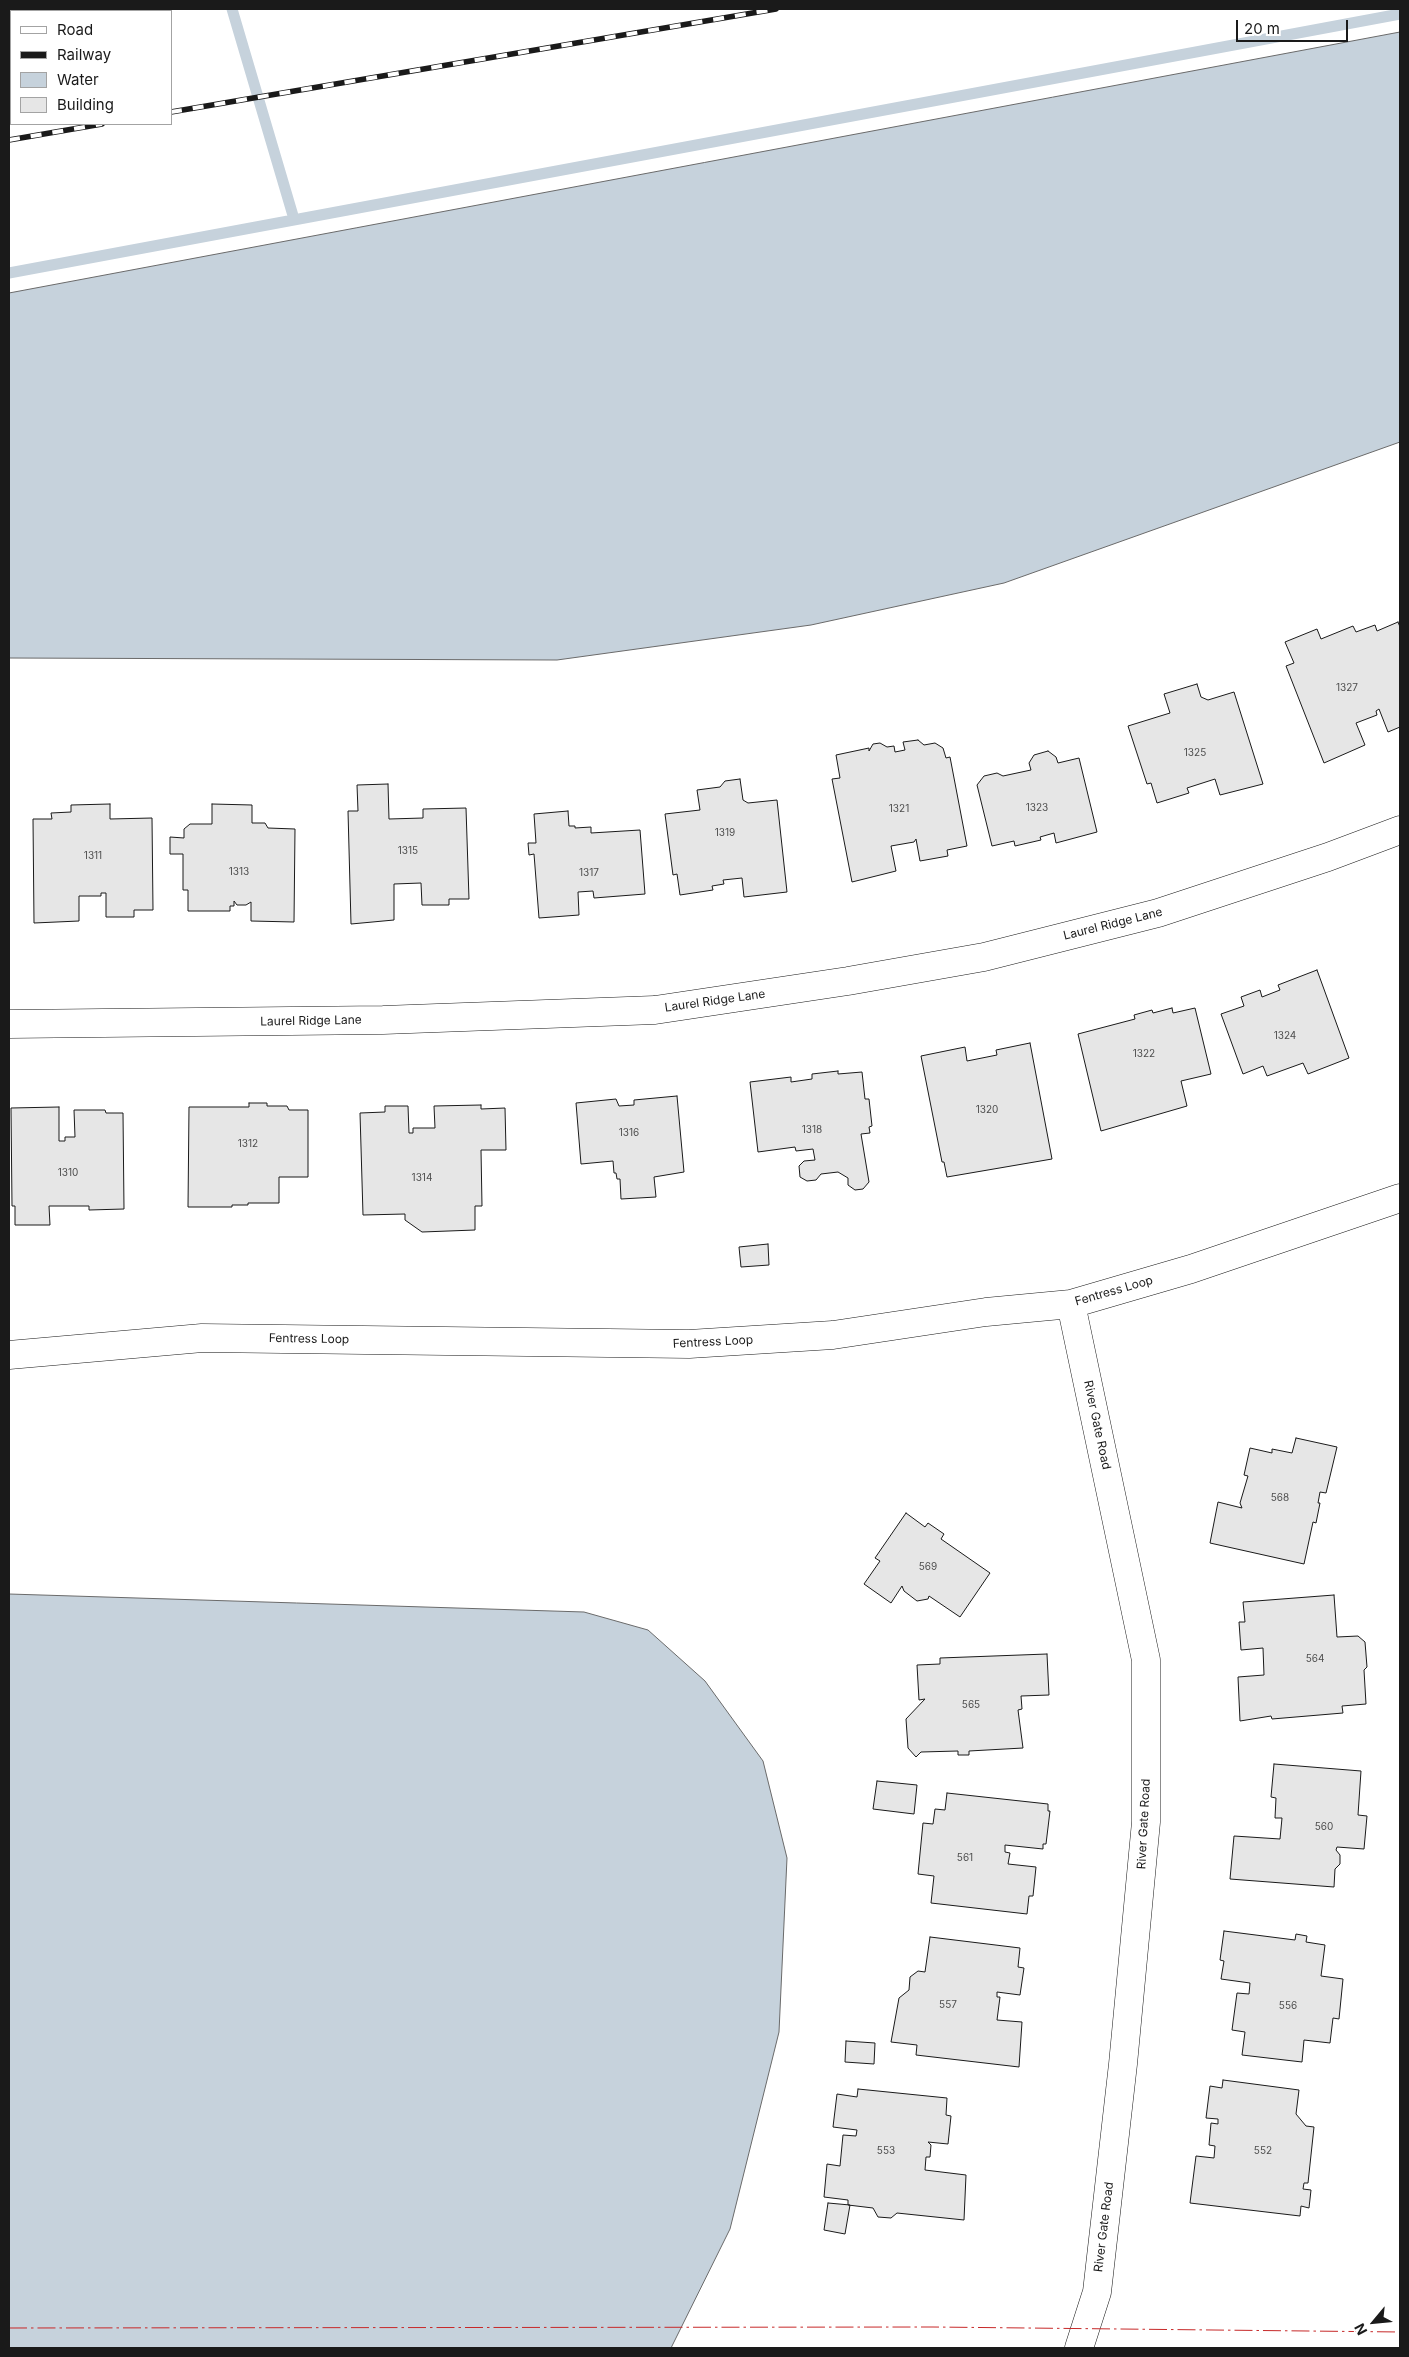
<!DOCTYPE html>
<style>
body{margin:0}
#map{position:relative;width:1409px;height:2357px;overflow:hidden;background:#fff;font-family:Inter,sans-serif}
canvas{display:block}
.frame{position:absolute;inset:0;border:10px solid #1a1a1a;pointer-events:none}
.legend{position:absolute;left:10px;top:10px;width:162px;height:115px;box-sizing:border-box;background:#fff;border:1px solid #a3a3a3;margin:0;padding:6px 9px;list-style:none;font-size:15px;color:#1a1a1a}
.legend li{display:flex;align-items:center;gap:10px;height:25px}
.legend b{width:25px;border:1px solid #a3a3a3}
.north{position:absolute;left:1349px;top:2297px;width:50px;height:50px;-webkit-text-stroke:4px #fff;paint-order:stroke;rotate:242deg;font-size:14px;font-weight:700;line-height:20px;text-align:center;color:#1a1a1a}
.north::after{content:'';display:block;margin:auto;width:18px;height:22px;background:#1a1a1a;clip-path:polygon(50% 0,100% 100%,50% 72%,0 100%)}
.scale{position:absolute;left:1236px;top:20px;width:112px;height:22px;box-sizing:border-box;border:2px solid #1a1a1a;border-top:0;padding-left:6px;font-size:15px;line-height:18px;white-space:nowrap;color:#1a1a1a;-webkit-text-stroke:4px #fff;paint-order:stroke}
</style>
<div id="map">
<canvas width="1409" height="2357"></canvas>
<div class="frame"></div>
<ul class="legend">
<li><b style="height:6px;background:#fff"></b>Road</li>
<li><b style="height:6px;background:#1a1a1a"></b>Railway</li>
<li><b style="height:14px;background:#c6d2dc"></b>Water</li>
<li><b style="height:14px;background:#e6e6e6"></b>Building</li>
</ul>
<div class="north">N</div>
<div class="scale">20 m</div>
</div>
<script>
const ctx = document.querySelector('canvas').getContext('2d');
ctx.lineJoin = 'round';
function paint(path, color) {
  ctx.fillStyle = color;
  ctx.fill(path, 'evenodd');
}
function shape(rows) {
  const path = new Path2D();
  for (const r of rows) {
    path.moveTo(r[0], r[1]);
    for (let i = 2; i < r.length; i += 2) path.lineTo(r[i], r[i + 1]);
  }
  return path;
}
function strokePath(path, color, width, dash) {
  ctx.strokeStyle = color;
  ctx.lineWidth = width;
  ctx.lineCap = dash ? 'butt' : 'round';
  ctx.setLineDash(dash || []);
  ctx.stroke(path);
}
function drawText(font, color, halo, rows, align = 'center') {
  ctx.font = font + ' Inter,sans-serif';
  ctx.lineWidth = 4;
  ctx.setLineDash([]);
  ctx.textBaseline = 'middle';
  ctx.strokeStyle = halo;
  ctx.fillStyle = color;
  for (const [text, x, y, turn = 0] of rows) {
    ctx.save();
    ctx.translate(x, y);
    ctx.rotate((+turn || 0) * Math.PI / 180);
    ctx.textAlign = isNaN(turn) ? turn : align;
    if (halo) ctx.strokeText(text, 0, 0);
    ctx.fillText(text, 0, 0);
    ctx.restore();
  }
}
const water = shape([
 [1400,32,1400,442,1004,583,811,625,557,660,9,658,9,293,1400,32],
 [9,1594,584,1612,648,1630,705,1681,763,1761,787,1858,779,2032,730,2229,671,2348,9,2348,9,1594]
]);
paint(water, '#c6d2dc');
strokePath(water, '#6a6a6a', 1);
strokePath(shape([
 [232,9,294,219],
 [9,273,1400,14]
]), '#c6d2dc', 11);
const building = shape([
 [1398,622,1400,627,1400,727,1388,732,1379,709,1376,711,1377,715,1356,723,1365,745,1324,763,1286,666,1294,663,1285,642,1317,629,1321,639,1353,626,1356,632,1375,625,1377,631,1398,622],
 [1197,684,1201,697,1208,700,1234,692,1263,784,1220,795,1215,779,1187,788,1189,793,1157,803,1151,783,1147,784,1128,726,1170,713,1164,694,1197,684],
 [918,740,924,745,935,743,943,748,946,758,950,757,967,846,947,850,948,856,920,861,916,839,914,842,891,846,896,871,852,882,832,779,840,778,836,755,869,748,869,751,873,744,880,743,887,747,894,746,895,752,905,750,903,742,918,740],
 [1048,751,1056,757,1058,763,1079,758,1097,832,1056,843,1054,833,1040,837,1041,840,1015,846,1014,841,992,846,977,785,984,776,997,773,1003,776,1031,770,1029,763,1034,755,1048,751],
 [740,779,743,800,748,803,777,800,787,892,744,897,742,878,723,880,724,884,712,886,713,890,680,895,677,874,673,875,665,814,700,810,697,790,720,787,725,781,740,779],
 [388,784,389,819,423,818,423,809,466,808,469,899,449,899,449,905,422,905,421,883,394,884,394,920,351,924,348,811,358,811,357,785,388,784],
 [110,804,110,819,152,818,153,910,134,910,134,917,106,917,106,893,101,893,101,896,79,896,79,921,34,923,33,819,52,819,51,813,71,812,71,805,110,804],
 [212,804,252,805,252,823,265,823,268,828,295,829,294,922,251,921,251,902,246,905,237,905,234,901,234,906,230,906,230,911,188,911,188,890,183,890,183,854,170,854,170,837,184,838,184,829,190,824,212,824,212,804],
 [568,811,569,826,575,826,575,828,591,827,591,833,640,830,645,894,594,898,593,891,578,892,579,915,539,918,534,854,529,855,528,843,536,843,534,814,568,811],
 [1317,970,1349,1058,1308,1074,1303,1063,1267,1076,1263,1066,1243,1074,1221,1014,1244,1006,1241,997,1260,990,1262,997,1280,990,1278,985,1317,970],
 [1172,1008,1173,1013,1195,1008,1211,1074,1181,1081,1187,1106,1101,1131,1078,1034,1135,1019,1134,1015,1152,1010,1153,1013,1172,1008],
 [1030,1043,1052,1159,947,1177,944,1162,942,1162,921,1056,965,1047,967,1061,997,1055,996,1050,1030,1043],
 [838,1071,838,1074,862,1072,865,1099,869,1099,872,1126,869,1127,870,1133,861,1134,869,1182,863,1189,855,1190,848,1185,848,1178,838,1172,821,1174,816,1180,807,1181,800,1177,799,1166,804,1161,815,1160,813,1149,796,1151,795,1147,758,1152,750,1082,791,1077,791,1082,812,1079,812,1074,838,1071],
 [677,1096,684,1172,654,1177,656,1197,621,1199,620,1179,617,1179,616,1173,614,1173,613,1161,581,1164,576,1103,616,1099,619,1106,634,1105,634,1100,677,1096],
 [249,1103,267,1103,267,1106,287,1106,289,1110,308,1110,308,1177,279,1177,279,1203,248,1203,248,1205,232,1205,232,1207,188,1207,189,1107,249,1107,249,1103],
 [481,1105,481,1109,505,1108,506,1150,481,1150,482,1206,475,1206,475,1230,422,1232,405,1220,405,1214,363,1215,360,1113,385,1112,385,1106,408,1106,409,1133,413,1133,413,1128,435,1128,434,1106,481,1105],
 [59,1107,59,1141,65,1141,65,1137,75,1137,74,1110,105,1110,106,1113,123,1113,124,1209,89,1210,89,1206,49,1206,50,1225,15,1225,15,1206,12,1206,11,1108,59,1107],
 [768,1244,769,1265,741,1267,739,1247,768,1244],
 [1296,1438,1337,1447,1326,1493,1320,1492,1318,1503,1320,1503,1316,1523,1313,1522,1304,1564,1210,1543,1218,1502,1242,1508,1240,1503,1248,1476,1244,1475,1250,1448,1272,1453,1272,1449,1292,1453,1296,1438],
 [906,1513,925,1527,928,1523,944,1534,941,1539,990,1573,960,1617,929,1596,928,1599,917,1601,904,1591,902,1586,891,1603,864,1584,880,1561,875,1558,906,1513],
 [1334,1595,1337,1637,1358,1636,1365,1642,1367,1667,1364,1670,1366,1704,1342,1706,1343,1713,1272,1719,1271,1716,1240,1721,1238,1677,1264,1675,1263,1648,1241,1650,1239,1622,1245,1622,1243,1602,1334,1595],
 [1047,1654,1049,1695,1021,1696,1022,1709,1018,1710,1023,1748,969,1751,969,1755,958,1755,958,1751,921,1752,916,1757,908,1748,906,1719,925,1699,919,1700,917,1665,940,1664,940,1658,1047,1654],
 [1274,1764,1361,1771,1358,1815,1367,1816,1364,1849,1337,1847,1336,1850,1340,1855,1340,1864,1335,1869,1334,1887,1230,1879,1234,1836,1280,1839,1282,1818,1275,1818,1276,1798,1271,1797,1274,1764],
 [877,1781,917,1785,914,1814,873,1809,877,1781],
 [947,1793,1048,1804,1048,1811,1050,1811,1046,1844,1043,1844,1043,1849,1005,1845,1005,1852,1010,1853,1008,1864,1036,1867,1033,1896,1029,1896,1027,1914,931,1903,934,1876,918,1874,923,1823,933,1824,935,1809,945,1810,947,1793],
 [1224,1931,1295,1940,1296,1934,1307,1936,1306,1942,1325,1945,1321,1976,1343,1979,1339,2019,1333,2018,1330,2043,1304,2040,1302,2062,1242,2055,1245,2032,1232,2030,1237,1993,1249,1994,1250,1983,1221,1979,1224,1961,1220,1960,1224,1931],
 [930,1937,1020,1948,1018,1967,1024,1968,1020,1995,997,1992,997,1997,1000,1997,997,2020,1022,2022,1019,2067,916,2055,917,2045,891,2042,899,1998,909,1990,910,1977,918,1971,925,1972,930,1937],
 [846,2041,875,2043,874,2064,845,2062,846,2041],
 [1223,2080,1299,2090,1296,2114,1306,2126,1314,2127,1308,2183,1304,2183,1303,2189,1311,2190,1309,2208,1301,2206,1300,2216,1190,2203,1196,2156,1214,2158,1215,2146,1209,2145,1211,2123,1218,2124,1218,2119,1206,2118,1210,2086,1222,2088,1223,2080],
 [858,2089,947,2098,946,2115,951,2116,948,2144,928,2142,931,2145,930,2157,926,2157,925,2170,966,2175,964,2220,897,2213,891,2218,878,2217,873,2208,848,2205,848,2200,824,2197,827,2164,840,2166,843,2135,856,2136,857,2130,833,2127,837,2094,857,2097,858,2089],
 [828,2203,850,2205,845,2234,824,2230,828,2203]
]);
paint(building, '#e6e6e6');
strokePath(building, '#1a1a1a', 1);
const minor = shape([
 [9,1024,383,1020,655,1010,848,981,984,957,1158,913,1328,857,1400,830],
 [1071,1304,1146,1660,1146,1822,1123,2064,1097,2292,1079,2348],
 [9,1355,202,1338,689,1344,833,1335,986,1312,1071,1304,1191,1269,1400,1198]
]);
strokePath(minor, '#1a1a1a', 29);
strokePath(minor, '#fff', 28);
const rail = shape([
 [171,112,776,9],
 [9,140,102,124]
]);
strokePath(rail, '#1a1a1a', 5.5);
strokePath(rail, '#fff', 4, [11]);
strokePath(shape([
 [9,2328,933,2327,1400,2332]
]), '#c62828', 1, [18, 4, 2.5, 4]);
drawText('10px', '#4d4d4d', null, [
 ["1327",1347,688],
 ["1325",1195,753],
 ["1323",1037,808],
 ["1321",899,809],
 ["1319",725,833],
 ["1315",408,851],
 ["1311",93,856],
 ["1313",239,872],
 ["1317",589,873],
 ["1324",1285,1036],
 ["1322",1144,1054],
 ["1320",987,1110],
 ["1318",812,1130],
 ["1316",629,1133],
 ["1312",248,1144],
 ["1310",68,1173],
 ["1314",422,1178],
 ["568",1280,1498],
 ["569",928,1567],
 ["564",1315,1659],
 ["565",971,1705],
 ["560",1324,1827],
 ["561",965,1858],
 ["557",948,2005],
 ["556",1288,2006],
 ["553",886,2151],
 ["552",1263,2151]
]);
drawText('12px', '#1a1a1a', '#fff', [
 ["Laurel Ridge Lane",1113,924,-14],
 ["Laurel Ridge Lane",715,1001,-8],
 ["Laurel Ridge Lane",311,1021,-1],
 ["Fentress Loop",1114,1291,-16],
 ["Fentress Loop",309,1339,1],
 ["Fentress Loop",713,1342,-3],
 ["River Gate Road",1097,1425,78],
 ["River Gate Road",1144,1824,-87],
 ["River Gate Road",1104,2227,-83]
]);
</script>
